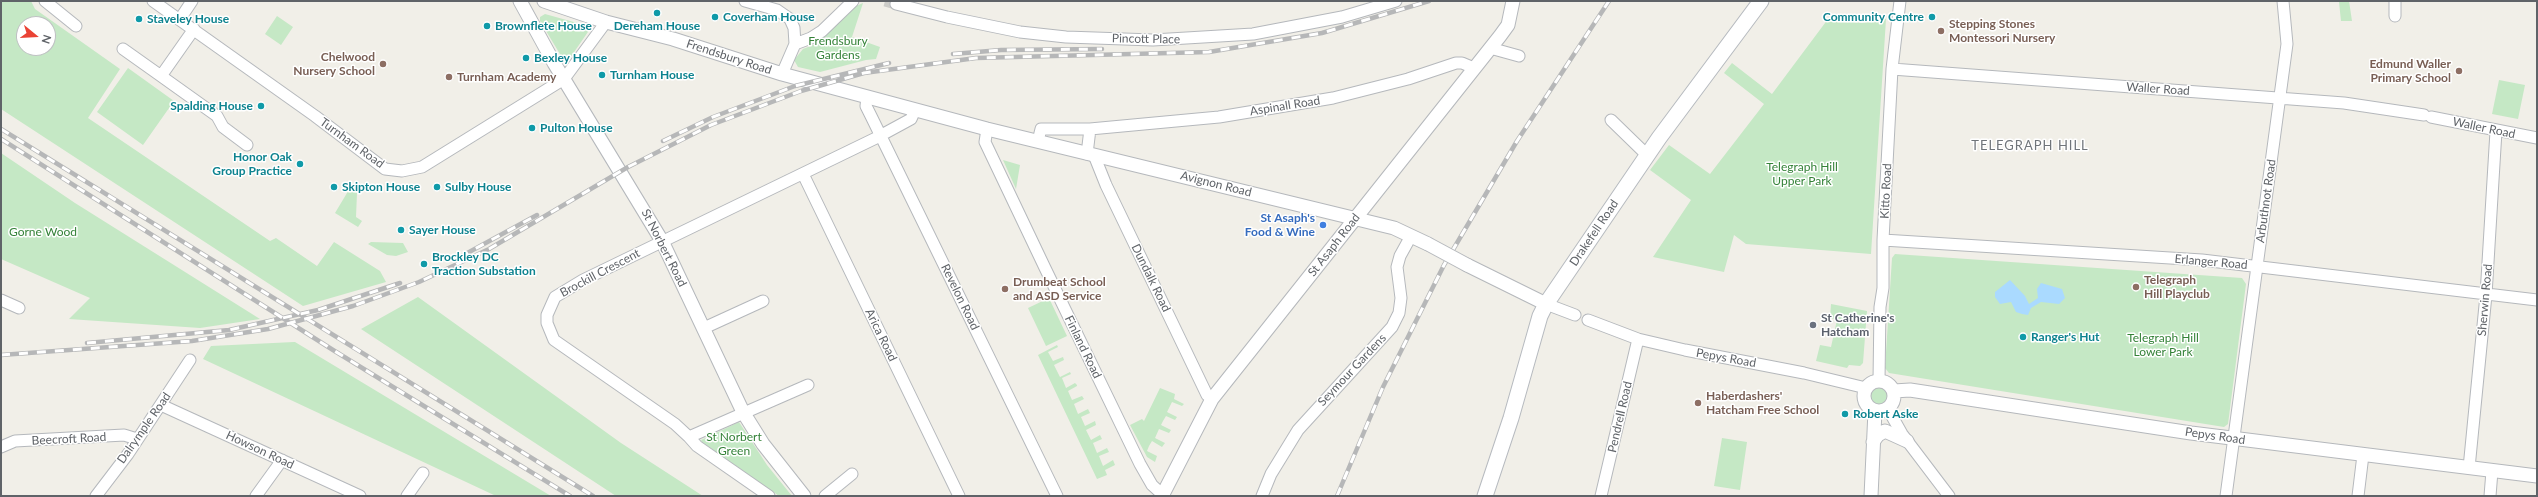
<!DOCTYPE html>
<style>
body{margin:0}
#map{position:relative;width:2538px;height:497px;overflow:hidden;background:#f1efe8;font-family:Lato,sans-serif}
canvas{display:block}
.frame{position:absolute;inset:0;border:2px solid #5f6368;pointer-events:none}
.north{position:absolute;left:16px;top:16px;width:40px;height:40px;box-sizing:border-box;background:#fff;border:1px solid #bfc1c3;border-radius:50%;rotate:108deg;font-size:11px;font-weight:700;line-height:16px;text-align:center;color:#5f6368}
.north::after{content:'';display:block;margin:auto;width:14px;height:18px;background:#ea4335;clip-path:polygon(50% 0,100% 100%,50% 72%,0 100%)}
</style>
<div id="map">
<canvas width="2538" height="497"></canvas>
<div class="frame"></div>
<div class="north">N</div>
</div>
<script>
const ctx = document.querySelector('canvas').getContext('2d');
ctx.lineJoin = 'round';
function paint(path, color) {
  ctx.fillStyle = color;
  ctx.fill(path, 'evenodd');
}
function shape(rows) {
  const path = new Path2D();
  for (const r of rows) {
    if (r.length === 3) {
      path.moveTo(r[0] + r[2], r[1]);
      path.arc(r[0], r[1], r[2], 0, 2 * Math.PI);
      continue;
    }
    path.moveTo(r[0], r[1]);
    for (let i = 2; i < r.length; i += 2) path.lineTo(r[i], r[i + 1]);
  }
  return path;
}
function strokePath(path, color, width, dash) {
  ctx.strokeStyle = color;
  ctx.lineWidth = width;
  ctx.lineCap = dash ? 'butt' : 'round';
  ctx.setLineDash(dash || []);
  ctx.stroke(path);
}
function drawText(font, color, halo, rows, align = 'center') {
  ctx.font = font + ' Lato,sans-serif';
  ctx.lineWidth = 3;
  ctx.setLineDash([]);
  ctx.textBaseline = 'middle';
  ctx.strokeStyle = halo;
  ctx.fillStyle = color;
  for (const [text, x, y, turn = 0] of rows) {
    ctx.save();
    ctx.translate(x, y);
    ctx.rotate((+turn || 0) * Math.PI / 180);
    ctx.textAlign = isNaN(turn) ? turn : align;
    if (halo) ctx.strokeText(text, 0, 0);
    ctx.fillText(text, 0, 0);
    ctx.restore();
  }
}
paint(shape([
 [1,1,31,1,35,9,120,69,88,118,270,241,276,238,317,266,334,242,380,271,386,282,303,306,1,109],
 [24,24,48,24,48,48,24,48],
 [2349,1,2352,21,2341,21,2339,2],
 [863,3,852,37,880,47,876,59,866,60,820,72,798,67,794,60,803,49,813,45,856,6],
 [545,14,588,26,590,29,570,58,563,59,540,21,540,17],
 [277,16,293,27,281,45,265,34],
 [1881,18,1886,19,1871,254,1746,244,1734,235,1724,272,1653,257,1691,200,1650,170,1669,145,1710,174,1764,104,1724,73,1732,63,1772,94,1828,19,1862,23],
 [128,68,174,101,143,145,97,112],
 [2499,80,2525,85,2518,119,2492,114],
 [1,153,75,203,260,319,200,328,69,319,90,298,1,259],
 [1003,160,1020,165,1016,189],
 [350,188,357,193,356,217,362,221,358,227,335,213],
 [371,242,403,243,408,252,396,256,387,255,368,244],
 [1895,254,2242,278,2246,284,2228,424,2224,427,1889,373,1885,368,1892,258],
 [418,297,621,443,703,496,616,496,361,329],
 [1049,298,1067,336,1046,346,1028,308],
 [1831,304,1867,311,1863,363,1860,366,1849,365,1847,368,1816,361,1820,345,1831,347,1837,320,1830,318],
 [294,342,295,342,551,496,496,496,203,359,211,346],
 [1057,345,1058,347,1048,352,1053,361,1063,357,1064,360,1054,365,1060,377,1070,372,1071,374,1062,378,1066,388,1075,383,1077,385,1077,386,1068,391,1072,400,1082,396,1084,399,1074,404,1078,414,1088,409,1090,413,1081,417,1085,426,1095,421,1096,425,1086,430,1091,440,1100,435,1102,439,1093,443,1097,453,1107,448,1109,452,1099,456,1103,466,1113,460,1115,465,1105,470,1107,475,1097,479,1038,355],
 [1880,396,10],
 [1160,388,1175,394,1174,399,1184,404,1182,406,1172,402,1167,412,1177,417,1175,420,1166,416,1163,421,1161,425,1171,430,1169,433,1159,429,1155,438,1165,443,1162,447,1152,441,1149,446,1147,451,1157,456,1155,462,1147,457,1130,425,1142,419,1144,421],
 [739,422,767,465,792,496,779,496,702,442,701,440],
 [1722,438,1747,442,1740,490,1714,486]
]), '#c5e8c5');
paint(shape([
 [2010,280,2025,296,2029,304,2038,298,2037,289,2041,283,2062,289,2065,298,2059,304,2041,302,2031,308,2028,315,2022,314,2016,312,2011,302,2000,304,1995,297,1995,292]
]), '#aadaff');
strokePath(shape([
 [885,1,896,4]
]), '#ccccc8', 11, [11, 5.5]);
const minor = shape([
 [45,1,76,26],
 [153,1,315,116,385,169,402,171,422,167,564,79,606,22],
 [745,1,777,10,790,19,794,28,795,44,782,74],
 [896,4,947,17,1020,32,1066,37,1153,40,1253,34,1342,17,1396,1],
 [2395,16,2395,1],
 [180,19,192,1],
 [194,29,161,76,217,116,223,127,247,145],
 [795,44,811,38,822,31,853,1],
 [1490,48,1519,56],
 [123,49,161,76],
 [1892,69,2344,103,2424,115],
 [867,97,866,106,871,116,1057,496],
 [2431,117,2537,138],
 [1611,120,1647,155],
 [987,129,985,142,1045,268,1140,464,1152,485,1163,495],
 [1038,141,1041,129,1090,129,1219,117,1333,98,1408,79,1456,63,1462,63,1474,68],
 [1087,154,1090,129],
 [1094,155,1106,185,1207,395,1212,399],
 [803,174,959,496],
 [1883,240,2202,260,2537,300],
 [1,300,19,308],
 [1546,304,1575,315],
 [1588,320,1638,339,1685,350,1804,373,1866,388],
 [704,328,763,301],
 [1879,381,1880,307,1883,288,1883,240,1892,69,1900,1],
 [161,405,360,496],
 [1888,409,1902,434,1949,496],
 [689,437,675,424,554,340,547,323,547,315,555,297,583,280,876,138,911,119,915,110],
 [1,447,15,441,124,435,137,439],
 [2469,468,2486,295,2496,131],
 [96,496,128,454,190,360],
 [256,496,282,460],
 [407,496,423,473],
 [769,496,697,446,689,437,808,385],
 [825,496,852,474],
 [1262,496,1271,474,1298,430,1392,327,1399,313,1401,298,1397,267,1400,256,1411,236],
 [1601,496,1638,339],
 [2226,496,2287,44,2283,1],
 [2358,496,2363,455],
 [2490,496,2492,471]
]);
const tertiary = shape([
 [520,1,554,63,662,241,743,412,763,444,804,496],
 [544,1,606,22,673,39,782,74,987,129,1394,228,1428,244],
 [1467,265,1546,304],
 [1879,396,15],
 [1894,391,1910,390,2191,433,2537,476],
 [1873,442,1878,435,1885,431,1907,441],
 [1162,496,1212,399,1500,36,1508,25,1513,1],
 [1871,496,1875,411]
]);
const secondary = shape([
 [1485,496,1511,418,1540,316,1546,304,1659,138,1761,1]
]);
strokePath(minor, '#b5b8bc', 13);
strokePath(tertiary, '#b5b8bc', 15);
strokePath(secondary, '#b6babf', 17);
strokePath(minor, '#fff', 11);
strokePath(tertiary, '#fff', 13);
strokePath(secondary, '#fff', 15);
const rail = shape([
 [953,54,1001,50,1102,49],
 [1,129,593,496],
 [1,139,333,350,570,496],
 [663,141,713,117,795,86,889,63],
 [460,257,537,215],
 [87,343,229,330,318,310,400,283],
 [1,355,192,341,268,329,353,306,419,282,489,249,628,167,711,125,801,91,864,73,976,58,1209,52,1322,33,1429,1],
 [1337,496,1383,387,1444,265,1517,141,1609,1]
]);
strokePath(rail, '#b6b7b8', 4.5);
strokePath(rail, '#fff', 3, [9]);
const tertiaryBridge = shape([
 [1428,244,1467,265]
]);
strokePath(tertiaryBridge, '#b5b8bc', 15, []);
strokePath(tertiaryBridge, '#fff', 13);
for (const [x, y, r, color] of [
 [657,13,4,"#0f9aa8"],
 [715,17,4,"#0f9aa8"],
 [1932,17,4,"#0f9aa8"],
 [139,19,4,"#0f9aa8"],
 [487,26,4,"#0f9aa8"],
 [1941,31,4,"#8d6e63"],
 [526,58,4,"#0f9aa8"],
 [383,64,4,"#8d6e63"],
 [2459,71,4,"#8d6e63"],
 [602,75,4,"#0f9aa8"],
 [449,77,4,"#8d6e63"],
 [261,106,4,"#0f9aa8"],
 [532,128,4,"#0f9aa8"],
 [300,164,4,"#0f9aa8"],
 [334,187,4,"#0f9aa8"],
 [437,187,4,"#0f9aa8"],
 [1323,225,4,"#3f7fe0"],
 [401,230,4,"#0f9aa8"],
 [424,264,4,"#0f9aa8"],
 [2136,287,4,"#8d6e63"],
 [1005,289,4,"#8d6e63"],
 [1813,325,4,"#6b7280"],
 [2023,337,4,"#0f9aa8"],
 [1698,403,4,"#8d6e63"],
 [1845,414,4,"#0f9aa8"]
]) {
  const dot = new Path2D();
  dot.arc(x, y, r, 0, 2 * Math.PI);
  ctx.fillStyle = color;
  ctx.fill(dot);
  strokePath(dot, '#fff', 1.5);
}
drawText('bold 12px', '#0d838f', '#fff', [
 ["Coverham House",723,17],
 ["Community Centre",1924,17,"right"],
 ["Staveley House",147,19],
 ["Brownflete House",495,26],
 ["Dereham House",657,26,"center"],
 ["Bexley House",534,58],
 ["Turnham House",610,75],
 ["Spalding House",253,106,"right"],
 ["Pulton House",540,128],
 ["Honor Oak",292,157,"right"],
 ["Group Practice",292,171,"right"],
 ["Skipton House",342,187],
 ["Sulby House",445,187],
 ["Sayer House",409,230],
 ["Brockley DC",432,257],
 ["Traction Substation",432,271],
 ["Ranger's Hut",2031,337],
 ["Robert Aske",1853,414]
], 'left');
drawText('bold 12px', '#785e54', '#fff', [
 ["Stepping Stones",1949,24],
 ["Montessori Nursery",1949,38],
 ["Chelwood",375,57,"right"],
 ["Nursery School",375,71,"right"],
 ["Edmund Waller",2451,64,"right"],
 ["Primary School",2451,78,"right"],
 ["Turnham Academy",457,77],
 ["Telegraph",2144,280],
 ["Hill Playclub",2144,294],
 ["Drumbeat School",1013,282],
 ["and ASD Service",1013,296],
 ["Haberdashers'",1706,396],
 ["Hatcham Free School",1706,410]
], 'left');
drawText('12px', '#5f6368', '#fff', [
 ["Pincott Place",1146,39,1],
 ["Frendsbury Road",729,57,18],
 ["Waller Road",2158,89,4],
 ["Aspinall Road",1285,106,-9],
 ["Waller Road",2484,128,12],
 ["Turnham Road",352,143,36],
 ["Avignon Road",1216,184,14],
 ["Kitto Road",1886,191,-87],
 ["Arbuthnot Road",2266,201,-82],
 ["Drakefell Road",1594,233,-56],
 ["St Asaph Road",1334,245,-52],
 ["St Norbert Road",664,248,63],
 ["Erlanger Road",2211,262,5],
 ["Brockill Crescent",600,273,-28],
 ["Dundalk Road",1151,278,64],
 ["Revelon Road",960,297,64],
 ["Sherwin Road",2485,300,-85],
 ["Arica Road",881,335,64],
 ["Finland Road",1083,347,64],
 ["Pepys Road",1726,358,10],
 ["Seymour Gardens",1352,370,-47],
 ["Pendrell Road",1620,417,-77],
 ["Dalrymple Road",144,428,-55],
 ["Pepys Road",2215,436,8],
 ["Beecroft Road",69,439,-3],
 ["Howson Road",260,450,25]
]);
drawText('12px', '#348238', '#fff', [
 ["Frendsbury",838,41],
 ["Gardens",838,55],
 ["Telegraph Hill",1802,167],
 ["Upper Park",1802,181],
 ["Gorne Wood",43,232],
 ["Telegraph Hill",2163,338],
 ["Lower Park",2163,352],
 ["St Norbert",734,437],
 ["Green",734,451]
]);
drawText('bold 12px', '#366cbe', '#fff', [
 ["St Asaph's",1315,218],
 ["Food & Wine",1315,232]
], 'right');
drawText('bold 12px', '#5b616d', '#fff', [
 ["St Catherine's",1821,318],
 ["Hatcham",1821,332]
], 'left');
ctx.letterSpacing = '1px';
drawText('13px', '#70757a', '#fff', [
 ["TELEGRAPH HILL",2030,146]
]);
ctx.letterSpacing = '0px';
</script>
